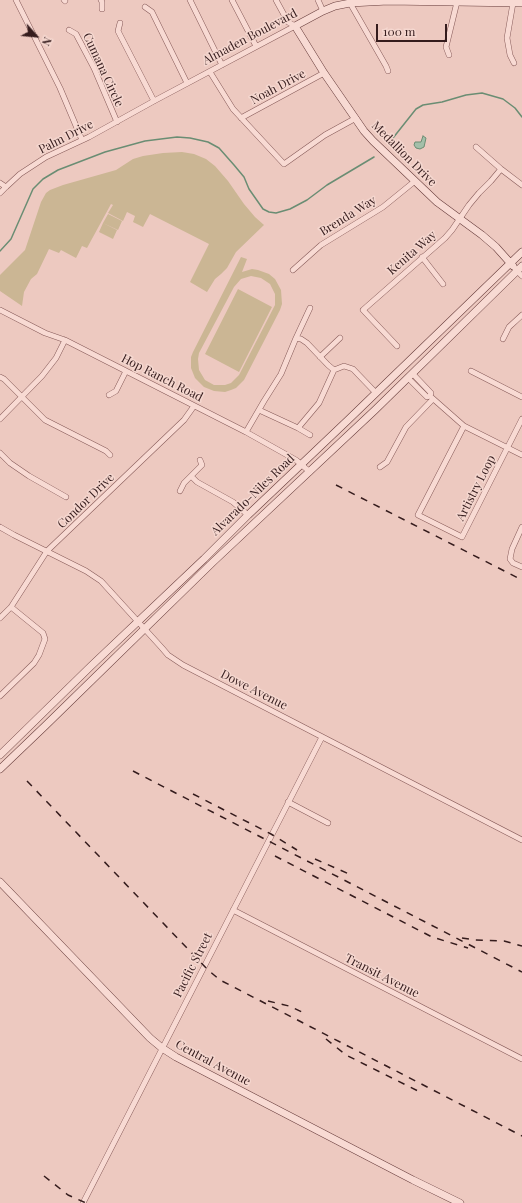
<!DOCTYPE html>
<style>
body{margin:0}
#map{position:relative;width:522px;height:1203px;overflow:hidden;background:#edc9c0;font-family:"Playfair Display",serif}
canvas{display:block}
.north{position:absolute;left:16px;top:16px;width:40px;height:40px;-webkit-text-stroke:3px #f5d7cf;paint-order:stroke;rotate:117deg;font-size:11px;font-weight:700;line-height:16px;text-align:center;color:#351c1d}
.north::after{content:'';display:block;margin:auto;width:14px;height:18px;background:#351c1d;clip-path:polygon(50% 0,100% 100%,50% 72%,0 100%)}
.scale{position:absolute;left:376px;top:24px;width:71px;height:18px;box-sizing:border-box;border:2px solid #351c1d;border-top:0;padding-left:5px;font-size:12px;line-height:14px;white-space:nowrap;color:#351c1d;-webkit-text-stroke:3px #f5d7cf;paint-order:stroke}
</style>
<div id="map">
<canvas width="522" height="1203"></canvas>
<div class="north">N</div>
<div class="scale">100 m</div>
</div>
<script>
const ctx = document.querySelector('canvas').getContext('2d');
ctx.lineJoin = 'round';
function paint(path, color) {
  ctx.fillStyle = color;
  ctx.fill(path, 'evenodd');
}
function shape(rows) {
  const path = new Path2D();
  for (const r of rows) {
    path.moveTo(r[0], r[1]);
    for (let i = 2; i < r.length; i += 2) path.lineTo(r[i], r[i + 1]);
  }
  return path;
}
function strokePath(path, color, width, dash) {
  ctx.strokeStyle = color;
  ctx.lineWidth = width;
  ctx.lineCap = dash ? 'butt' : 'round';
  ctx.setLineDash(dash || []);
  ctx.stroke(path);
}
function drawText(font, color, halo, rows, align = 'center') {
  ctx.font = font + ' "Playfair Display",serif';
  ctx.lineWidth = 3;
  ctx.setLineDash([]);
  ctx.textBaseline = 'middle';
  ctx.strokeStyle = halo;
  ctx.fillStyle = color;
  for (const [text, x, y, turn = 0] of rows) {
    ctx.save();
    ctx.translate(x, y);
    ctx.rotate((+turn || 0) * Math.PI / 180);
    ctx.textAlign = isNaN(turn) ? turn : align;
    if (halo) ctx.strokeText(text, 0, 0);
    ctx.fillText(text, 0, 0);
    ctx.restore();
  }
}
paint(shape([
 [182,152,194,154,206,159,215,166,228,181,244,204,255,217,264,225,236,252,227,268,221,274,215,279,207,292,190,282,209,244,150,214,143,227,133,222,135,216,127,212,123,221,108,213,113,205,111,204,87,248,82,246,76,258,61,250,59,253,49,249,37,274,31,279,24,292,22,306,0,291,0,275,25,250,41,202,46,193,50,190,63,185,116,170,133,159,143,156,163,153],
 [108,214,122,221,118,230,103,223],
 [103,223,117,230,113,239,99,232],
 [241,257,247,259,242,272,252,269,258,270,269,274,275,279,281,290,282,304,280,310,244,380,236,388,231,390,225,392,214,391,204,387,195,378,191,368,191,357,193,352],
 [251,276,261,278,270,284,275,294,275,305,239,375,231,383,225,385,214,385,205,380,199,370,198,359,199,353,234,287,241,279],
 [238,289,272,307,239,372,205,354]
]), '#cbb694');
const water = shape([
 [423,136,426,138,424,147,420,149,416,148,414,145,415,142,421,142,423,136]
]);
paint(water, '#a3bfa9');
strokePath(water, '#6a8d73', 1);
strokePath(shape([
 [393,138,416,109,423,105,442,102,466,95,482,93,503,99,515,108,522,117],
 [0,251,11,239,33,189,43,179,58,170,105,152,145,141,177,137,190,138,208,142,219,148,234,165,244,177,249,189,263,209,269,212,276,213,290,209,307,200,327,185,374,157]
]), '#6a8d73', 1.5);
const street = shape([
 [16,0,60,88,82,140],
 [64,0,65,1],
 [101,0,102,2,102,9],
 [190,0,222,65],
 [232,0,256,46],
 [276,0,288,22,295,26],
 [318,0,323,11],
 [350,3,386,66,388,71],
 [513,3,507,38,510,55,514,63],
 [145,7,152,12,187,83],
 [120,23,118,31,154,101],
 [69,30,76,34,94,68,117,122],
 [449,55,446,47,457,2],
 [210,72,233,109,284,164,325,135,356,118],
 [241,118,324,73],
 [476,147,501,169,522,185],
 [0,183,6,187],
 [0,193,6,187,20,174,46,157,89,137,154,101,295,26],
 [422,257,443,284],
 [293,270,321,245,383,207,415,181],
 [517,271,522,276],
 [0,310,45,333,65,340,246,432,296,460,310,472],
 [296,338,310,308],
 [503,339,509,327,522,315],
 [397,346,363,310,445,238,452,230,469,205,479,193,491,181,501,169],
 [320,357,340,338],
 [471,371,522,397],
 [413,374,431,393,430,396],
 [0,377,4,379,45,420,106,451,110,455],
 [408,378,427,397,430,396,464,426,522,455],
 [109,395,116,391,126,371],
 [259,410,298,428,319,403,334,370,344,366,353,369,376,393],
 [0,419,42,376,56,358,65,340],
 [464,426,418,515,462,537,522,419],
 [298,428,310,435],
 [246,432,264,401,281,374,296,338,301,339,307,343,328,365,334,370],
 [0,453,10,463,29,476,66,497],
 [200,460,202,465,191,476,197,482,233,502,248,515],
 [380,467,387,462,406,427,433,399],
 [180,491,184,483,191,476],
 [0,527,14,535,86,571,101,581,162,648,168,655,183,665,522,840],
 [522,527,512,549,510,559,513,563,522,567],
 [0,618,11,607,47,551,184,420,194,406],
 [0,696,34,663,39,655,45,639,43,633,11,607],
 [288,802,328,823],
 [233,910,522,1059],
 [83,1203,322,737]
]);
const secondary = shape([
 [513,266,496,247,482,235,437,202,373,141,364,131,324,73,295,26,323,11,335,6,350,3,388,1,522,3],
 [0,755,91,666,204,559,248,515,348,420,522,252],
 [0,769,45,726,213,562,375,410,522,266],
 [0,882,150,1038,162,1048,176,1057,413,1180,460,1203]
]);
strokePath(street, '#865a58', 6);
strokePath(secondary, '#673c3b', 8);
strokePath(street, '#f8dad3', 5);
strokePath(secondary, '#f8dad3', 7);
strokePath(shape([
 [336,485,522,580],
 [133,771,522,972],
 [27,781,208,970,220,980,522,1136],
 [193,794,271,834,297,850],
 [275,856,432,937,468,948],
 [315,859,349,874],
 [462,938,475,940,504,941,522,946],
 [268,1001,289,1006,302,1012],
 [326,1039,346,1055,418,1091],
 [44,1176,68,1195,86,1203]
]), '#351c1d', 1.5, [7, 7]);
drawText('12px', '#351c1d', '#f5d7cf', [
 ["Almaden Boulevard",250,37,-28],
 ["Cumana Circle",103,70,65],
 ["Noah Drive",278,87,-28],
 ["Palm Drive",66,137,-27],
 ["Medallion Drive",404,154,45],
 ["Brenda Way",348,216,-32],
 ["Kenita Way",412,253,-41],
 ["Hop Ranch Road",162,378,27],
 ["Artistry Loop",476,488,-63],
 ["Alvarado-Niles Road",253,495,-44],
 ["Condor Drive",86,501,-44],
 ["Dowe Avenue",254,690,27],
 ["Pacific Street",193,965,-63],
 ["Transit Avenue",382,976,27],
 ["Central Avenue",213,1063,28]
]);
</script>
